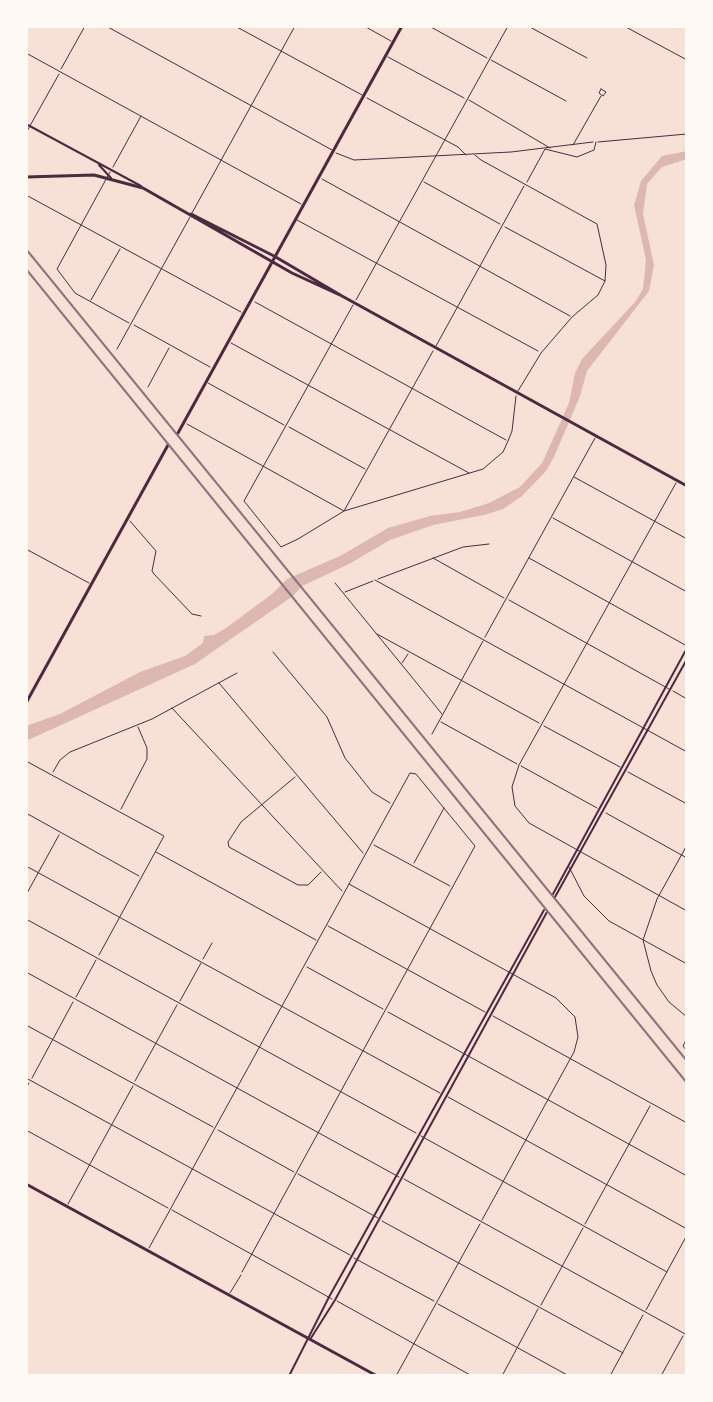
<!DOCTYPE html>
<style>
body{margin:0}
#map{position:relative;width:713px;height:1402px;overflow:hidden;background:#f7e1d7;font-family:"PT Sans",sans-serif}
canvas{display:block}
.frame{position:absolute;inset:0;border:28px solid #fffaf5;pointer-events:none}
</style>
<div id="map">
<canvas width="713" height="1402"></canvas>
<div class="frame"></div>
</div>
<script>
const ctx = document.querySelector('canvas').getContext('2d');
ctx.lineJoin = 'round';
function paint(path, color) {
  ctx.fillStyle = color;
  ctx.fill(path, 'evenodd');
}
function shape(rows) {
  const path = new Path2D();
  for (const r of rows) {
    path.moveTo(r[0], r[1]);
    for (let i = 2; i < r.length; i += 2) path.lineTo(r[i], r[i + 1]);
  }
  return path;
}
function strokePath(path, color, width, dash) {
  ctx.strokeStyle = color;
  ctx.lineWidth = width;
  ctx.lineCap = dash ? 'butt' : 'round';
  ctx.setLineDash(dash || []);
  ctx.stroke(path);
}
paint(shape([
 [687,151,687,159,662,167,647,184,643,214,654,265,649,291,587,371,580,396,554,457,546,471,522,496,503,509,484,515,433,525,390,540,349,564,302,586,293,596,195,664,26,741,26,726,60,714,140,672,185,656,203,643,204,636,214,635,226,628,272,594,287,579,340,556,388,528,430,516,460,512,489,503,520,487,542,463,548,450,569,403,575,373,582,359,635,302,643,289,646,260,634,205,641,181,662,156]
]), '#dcb8b0');
strokePath(shape([
 [106,26,332,150],
 [235,26,362,95],
 [364,26,391,41],
 [429,26,487,58],
 [528,26,587,58],
 [624,26,687,60],
 [26,53,301,204],
 [388,57,464,98],
 [491,60,566,101],
 [61,69,85,26],
 [601,89,606,92,603,96,599,93,601,89],
 [367,98,458,147,466,155],
 [469,100,550,148],
 [26,133,59,74],
 [598,142,687,134],
 [573,145,601,96],
 [336,153,354,160,511,152,593,142],
 [475,155,481,160,597,224,606,265,605,281,598,295,572,317,541,353,518,391],
 [113,167,141,116],
 [110,172,57,269,75,293,129,323],
 [322,179,570,316],
 [424,182,500,224],
 [527,182,545,149,577,157,594,150,596,142],
 [26,195,241,312],
 [192,213,295,26],
 [297,220,538,351],
 [505,227,605,281],
 [91,300,120,249],
 [356,300,508,26],
 [255,302,506,440],
 [353,305,244,501,281,547,298,539,344,511,483,469,503,452,508,441,512,431,516,396],
 [134,325,210,367],
 [231,343,469,473],
 [436,346,524,186],
 [117,349,190,217],
 [208,383,284,425],
 [148,387,169,348],
 [187,424,344,511,433,351],
 [289,427,365,469],
 [574,477,687,539],
 [676,483,519,765,512,787,515,806,529,823,687,911],
 [553,518,687,592],
 [130,521,156,551,152,571,154,574,192,614,201,616],
 [26,549,89,583],
 [433,558,504,598],
 [529,558,687,646],
 [378,579,463,547,489,544],
 [375,580,687,752],
 [335,583,442,714],
 [345,592,373,581],
 [509,600,669,689],
 [377,634,539,723],
 [485,637,595,438],
 [273,652,327,717,345,758,372,792,390,803],
 [402,663,408,654],
 [219,683,363,853],
 [673,691,687,699],
 [172,708,342,891],
 [441,722,517,764],
 [544,726,620,767],
 [432,734,483,641],
 [26,761,164,836,99,955],
 [521,766,597,808],
 [53,772,60,760,70,752,152,719,237,673],
 [628,772,687,804],
 [295,777,241,822,228,842,229,847,298,885,308,885,321,872],
 [121,809,147,759,147,748,138,727],
 [26,813,139,876],
 [606,813,687,858],
 [374,845,450,886],
 [687,845,657,899,643,940,651,971,657,985,669,1002,687,1017],
 [156,852,316,940],
 [414,863,444,808],
 [26,866,440,1093],
 [569,867,584,896,609,921,687,964],
 [349,884,556,998,575,1017,578,1037,574,1052,482,1220],
 [26,895,59,835],
 [26,919,416,1133],
 [328,926,485,1012],
 [203,959,212,943],
 [307,967,383,1009],
 [26,972,399,1177],
 [76,997,96,960],
 [180,1001,201,963],
 [388,1012,687,1176],
 [493,1016,687,1123],
 [26,1025,213,1127],
 [687,1038,683,1046,687,1051],
 [26,1078,350,1255],
 [32,1078,73,1002],
 [135,1081,177,1005],
 [26,1088,29,1083],
 [448,1097,687,1229],
 [26,1130,168,1208],
 [218,1130,294,1172],
 [421,1136,667,1272],
 [298,1174,378,1218],
 [404,1179,687,1335],
 [68,1204,133,1086],
 [172,1210,332,1299],
 [382,1221,623,1353],
 [585,1224,650,1106],
 [149,1248,410,773,416,774,475,846,242,1272],
 [354,1258,434,1301],
 [230,1293,241,1275],
 [337,1301,472,1376],
 [438,1304,569,1376],
 [541,1305,583,1228],
 [646,1310,687,1235],
 [396,1376,480,1224],
 [502,1376,538,1309],
 [610,1376,643,1315],
 [661,1376,683,1336]
]), '#4a2c40', 1);
strokePath(shape([
 [26,124,141,186],
 [99,165,111,178],
 [553,894,687,648],
 [555,897,687,659],
 [311,1338,335,1300,547,912],
 [289,1376,329,1297,544,910]
]), '#4a2c40', 2);
strokePath(shape([
 [26,1184,377,1376]
]), '#4a2c40', 3);
strokePath(shape([
 [26,177,94,175,143,188,292,273,342,296,687,486],
 [191,214,274,256,342,296],
 [178,433,402,26],
 [26,703,168,445]
]), '#4a2c40', 3);
strokePath(shape([
 [26,249,687,1061],
 [26,269,687,1083]
]), '#8f747c', 2);
</script>
